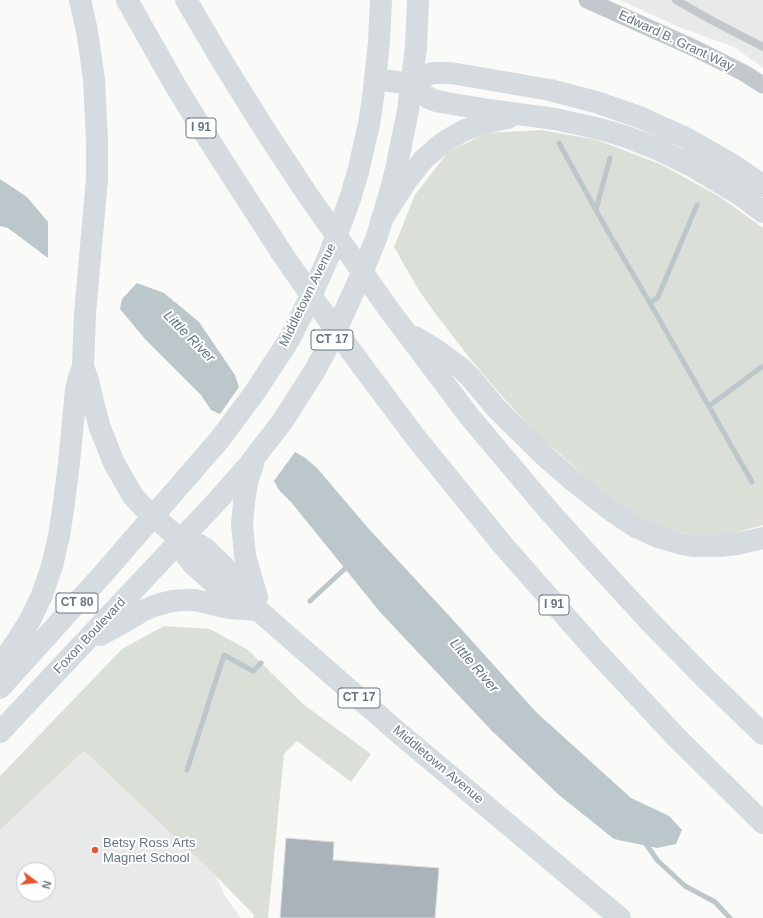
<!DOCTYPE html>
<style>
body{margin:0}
#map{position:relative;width:763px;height:918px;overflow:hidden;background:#fafaf8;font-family:Arial,sans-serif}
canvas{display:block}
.north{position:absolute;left:16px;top:862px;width:40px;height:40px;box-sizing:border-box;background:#fff;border:1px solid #c1c8cd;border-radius:50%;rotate:105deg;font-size:11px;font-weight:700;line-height:16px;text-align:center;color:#657683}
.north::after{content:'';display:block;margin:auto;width:14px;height:18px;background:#e4572e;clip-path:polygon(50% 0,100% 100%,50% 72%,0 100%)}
</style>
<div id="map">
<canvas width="763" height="918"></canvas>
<div class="north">N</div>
</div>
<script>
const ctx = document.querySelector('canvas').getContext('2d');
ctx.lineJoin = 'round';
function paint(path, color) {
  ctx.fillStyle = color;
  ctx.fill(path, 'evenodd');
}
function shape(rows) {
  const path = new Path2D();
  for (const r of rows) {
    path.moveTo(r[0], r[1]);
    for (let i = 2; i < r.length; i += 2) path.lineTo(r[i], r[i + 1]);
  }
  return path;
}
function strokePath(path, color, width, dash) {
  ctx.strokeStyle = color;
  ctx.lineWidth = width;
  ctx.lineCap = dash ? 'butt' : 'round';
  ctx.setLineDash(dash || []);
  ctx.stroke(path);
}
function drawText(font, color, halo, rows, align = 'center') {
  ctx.font = font + ' Arial,sans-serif';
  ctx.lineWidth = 4;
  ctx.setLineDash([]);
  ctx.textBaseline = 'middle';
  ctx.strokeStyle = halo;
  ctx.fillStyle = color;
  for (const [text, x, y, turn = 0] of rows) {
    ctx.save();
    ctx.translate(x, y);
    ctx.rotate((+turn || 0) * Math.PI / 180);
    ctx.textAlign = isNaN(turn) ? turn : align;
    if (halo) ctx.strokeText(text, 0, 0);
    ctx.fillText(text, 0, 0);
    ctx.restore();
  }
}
paint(shape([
 [620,0,763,0,763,68,734,47,679,27],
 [84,751,216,876,225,896,241,918,0,918,0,830],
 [24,870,48,870,48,894,24,894]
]), '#e8e9e9');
paint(shape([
 [541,130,597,140,660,164,720,197,763,228,763,525,728,535,694,535,670,530,649,522,625,507,586,477,537,434,499,393,468,356,435,313,418,289,394,247,415,195,448,152,487,133],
 [164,626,210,629,248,650,303,704,371,754,351,782,297,741,284,754,268,918,253,918,254,915,216,876,84,751,0,830,0,776,122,649]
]), '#dadfd7');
paint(shape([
 [0,179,27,197,48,222,48,258,8,228,0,226],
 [137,283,164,293,199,322,235,375,239,387,220,414,211,410,201,395,145,339,120,309,122,299],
 [295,452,304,457,317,468,368,528,454,621,536,712,631,798,669,816,682,830,676,844,657,848,614,839,559,795,492,731,380,612,291,502,279,490,274,481]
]), '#bbc7cb');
strokePath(shape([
 [559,143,607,230,650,303,752,482],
 [596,209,610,158],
 [650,303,658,297,697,205],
 [709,406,763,366],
 [310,601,350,564],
 [187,770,224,655,253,671,261,663],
 [644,841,657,860,685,886,715,902,730,918]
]), '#bbc7cb', 5);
const building = shape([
 [286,838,334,842,333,860,439,868,435,918,280,918,286,838]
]);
paint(building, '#aab3b9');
strokePath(building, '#dcdcda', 1);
strokePath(shape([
 [676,0,711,20,763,47]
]), '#c3c8cc', 8);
strokePath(shape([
 [587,0,694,48,744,73,763,85]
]), '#c3c8cc', 17);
strokePath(shape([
 [253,464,247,483,244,502,242,525,245,556,257,597],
 [153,516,181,540,196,543,206,549,249,591,254,600,258,610,400,734,620,918],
 [181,540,186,555,193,564,233,600,237,604,247,607],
 [100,635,117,626,144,610,157,605,172,601,183,600,195,600,229,608,258,610],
 [0,688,103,574,220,439,255,392,289,340,303,312,317,283,330,253,350,199,358,172,369,124,373,98,379,42,381,0],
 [0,732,219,499,248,466,282,422,314,372,333,337,363,271,377,236,389,196,396,169,408,111,416,47,418,0]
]), '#d6dbdf', 22);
strokePath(shape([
 [127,0,175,85,207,137,281,252,317,304,365,370,416,438,502,544,595,650,677,738,763,823],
 [186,0,225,66,265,130,307,194,390,311,469,416,549,511,594,561,653,625,706,679,763,734],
 [375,79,412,84,424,95,429,98,433,100,441,102,489,110,555,119,600,129,627,137,659,150,692,166,739,194,763,212],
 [412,84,427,75,433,73,451,73,550,90,596,102,639,117,686,138,733,165,763,186],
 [382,219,407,180,423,160,439,146,447,140,465,130,484,123,508,118],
 [415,337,438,351,462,369,471,378,496,408,513,425,549,460,571,479,612,511,636,527,658,537,682,544,693,546,719,546,737,544,763,538],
 [83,367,88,380,94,406,100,428,114,463,133,496,142,506,153,516],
 [0,665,15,644,30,620,42,595,52,566,59,536,64,503,69,463,76,390,79,378,83,367,85,313,97,179,97,141,94,79,87,31,80,0]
]), '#d6dbdf', 22);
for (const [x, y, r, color] of [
 [95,850,4,"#e4572e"]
]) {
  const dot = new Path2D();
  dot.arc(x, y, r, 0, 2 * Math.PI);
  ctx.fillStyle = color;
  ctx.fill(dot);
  strokePath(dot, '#fff', 1.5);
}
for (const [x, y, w] of [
 [201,128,30],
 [332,340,42],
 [77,603,42],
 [554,605,30],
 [359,698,42]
]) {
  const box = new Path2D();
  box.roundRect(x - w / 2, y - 10, w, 20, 3);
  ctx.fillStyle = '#fff';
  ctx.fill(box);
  strokePath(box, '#657683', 1);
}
drawText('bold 12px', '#657683', null, [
 ["I 91",201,128],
 ["CT 17",332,340],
 ["CT 80",77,603],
 ["I 91",554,605],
 ["CT 17",359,698]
]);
drawText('13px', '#657683', '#fff', [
 ["Edward B. Grant Way",676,41,25],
 ["Middletown Avenue",308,295,-64],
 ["Foxon Boulevard",90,636,-47],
 ["Middletown Avenue",438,765,40]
]);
drawText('13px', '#657683', '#fff', [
 ["Betsy Ross Arts",103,843],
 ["Magnet School",103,858]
], 'left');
drawText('italic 14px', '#60757c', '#fff', [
 ["Little River",189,337,45],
 ["Little River",474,666,49]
]);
</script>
